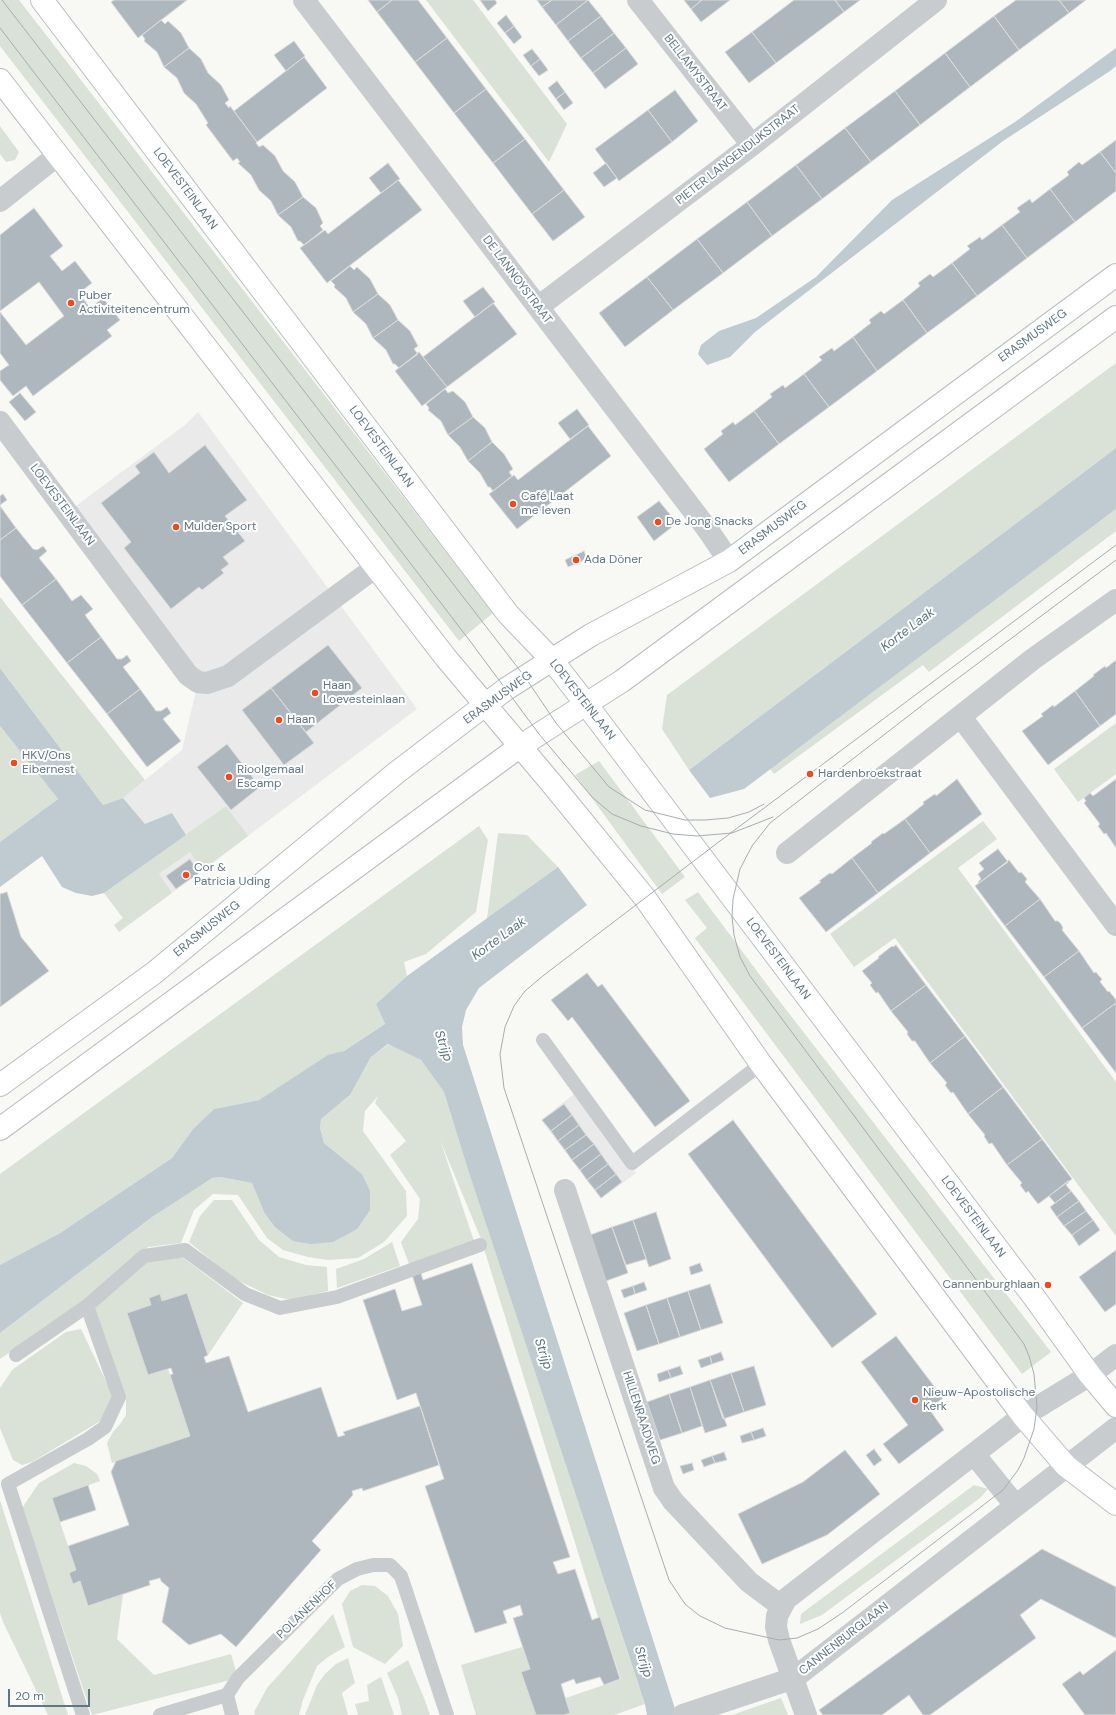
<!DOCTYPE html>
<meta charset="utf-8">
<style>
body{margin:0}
#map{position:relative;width:1116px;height:1715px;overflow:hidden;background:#f8f8f5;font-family:"DM Sans",sans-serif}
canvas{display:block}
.scale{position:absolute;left:8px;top:1689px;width:82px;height:18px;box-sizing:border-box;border:2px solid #617583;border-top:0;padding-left:5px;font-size:12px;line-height:14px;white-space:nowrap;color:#617583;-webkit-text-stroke:3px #fff;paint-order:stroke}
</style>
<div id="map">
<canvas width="1116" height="1715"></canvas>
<div class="scale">20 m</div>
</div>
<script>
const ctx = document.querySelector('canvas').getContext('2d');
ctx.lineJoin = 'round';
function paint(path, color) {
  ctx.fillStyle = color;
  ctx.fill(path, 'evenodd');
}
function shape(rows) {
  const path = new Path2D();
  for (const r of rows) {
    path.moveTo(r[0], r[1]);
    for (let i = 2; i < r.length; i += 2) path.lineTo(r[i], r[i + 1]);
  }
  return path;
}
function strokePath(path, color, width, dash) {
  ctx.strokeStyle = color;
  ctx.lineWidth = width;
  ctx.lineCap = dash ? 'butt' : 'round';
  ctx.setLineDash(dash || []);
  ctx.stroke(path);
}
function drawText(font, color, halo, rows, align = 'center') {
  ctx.font = font + ' "DM Sans",sans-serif';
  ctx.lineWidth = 4;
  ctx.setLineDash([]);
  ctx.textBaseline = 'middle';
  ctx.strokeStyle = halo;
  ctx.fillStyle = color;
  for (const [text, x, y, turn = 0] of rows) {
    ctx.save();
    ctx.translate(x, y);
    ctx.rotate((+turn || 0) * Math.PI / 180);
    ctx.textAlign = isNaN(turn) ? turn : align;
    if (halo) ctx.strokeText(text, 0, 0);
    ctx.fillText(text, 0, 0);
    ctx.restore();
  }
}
paint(shape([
 [198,412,417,709,172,893,158,875,235,818,226,806,186,835,172,813,145,825,123,798,182,750,198,682,69,511,185,425],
 [579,1090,636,1173,601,1199,541,1120]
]), '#e9eae9');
paint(shape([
 [0,0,19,0,493,613,459,641,0,46],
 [426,0,473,0,567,124,549,162],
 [0,126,19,152,15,160,6,162,0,154],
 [1116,363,1116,448,689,770,662,729,667,695],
 [1116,509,1116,531,929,672,923,665,774,774,770,769],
 [0,597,145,780,123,798,103,805,0,668],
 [1116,723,1116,774,1078,802,1054,769],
 [0,726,58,799,0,842],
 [599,761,685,877,662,894,575,775],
 [226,806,248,836,203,870,190,852,159,874,172,893,119,932,114,925,123,918,104,893],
 [983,821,997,839,958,868,1116,1082,1116,1236,895,938,854,967,830,934],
 [479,826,488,840,476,912,426,954,404,962,407,976,376,1004,385,1024,344,1051,328,1056,259,1100,214,1109,193,1129,172,1158,60,1233,0,1265,0,1174],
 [498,833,527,835,558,867,487,919],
 [698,892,774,994,1051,1352,1022,1374,695,938,707,928,685,900],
 [389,1044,421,1060,444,1092,468,1170,645,1704,614,1715,564,1715,570,1713,566,1698,621,1679,600,1617,598,1617,481,1239,440,1140,474,1241,409,1264,401,1242,418,1219,420,1199,390,1155,406,1141,375,1103,378,1096,365,1111,363,1131,406,1191,407,1216,384,1242,358,1258,328,1260,308,1257,283,1250,267,1238,238,1195,213,1194,194,1210,181,1243,148,1247,82,1302,0,1359,0,1333,152,1217,206,1180,212,1178,221,1177,252,1183,264,1212,362,1174,324,1143,320,1128,321,1119,350,1095,371,1057],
 [214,1200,232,1200,259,1240,279,1257,306,1265,327,1267,328,1291,291,1300,268,1295,233,1278,189,1242,200,1216],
 [392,1242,400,1266,337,1288,336,1269,364,1259],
 [182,1257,243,1303,208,1355,187,1293,127,1313,148,1375,168,1369,190,1436,112,1463,107,1443,113,1432,121,1423,126,1415,126,1401,94,1309,141,1263],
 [81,1329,114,1398,102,1420,32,1462,22,1465,13,1460,0,1428,0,1388,12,1370,66,1332],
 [74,1463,86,1466,97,1474,100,1481,52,1498,76,1570,69,1573,73,1584,80,1581,88,1606,123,1594,117,1639,154,1675,231,1654,238,1678,92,1715,22,1508,39,1483],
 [974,1485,988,1489,980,1498,822,1615,800,1624,801,1614],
 [0,1500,68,1715,48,1715,3,1622,0,1613],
 [362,1585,375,1586,388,1596,398,1614,403,1646,385,1664,353,1647,342,1604,350,1591],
 [333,1614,345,1647,328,1657,317,1666,303,1700,299,1715,255,1715,254,1712,267,1688],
 [522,1647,530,1669,521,1672,536,1715,476,1715,461,1665],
 [348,1658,355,1683,342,1693,348,1715,305,1715,317,1685,325,1674,336,1664],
 [408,1660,424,1698,430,1715,402,1715,398,1698,387,1673],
 [381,1677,394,1715,358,1715,355,1704,369,1701,367,1685],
 [781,1698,788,1715,732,1715]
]), '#dae1d6');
paint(shape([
 [1116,48,1116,66,1110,71,1003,141,755,332,730,357,707,365,698,354,701,345,719,331,756,318,816,277,892,200,1015,122],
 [1116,448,1116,509,744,789,710,798,689,770],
 [0,668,103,805,123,798,145,824,172,813,186,835,104,893,92,896,76,893,62,887,42,856,0,887,0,842,58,799,0,726],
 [558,867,587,905,479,988,466,1010,462,1027,463,1045,677,1715,647,1715,645,1704,468,1170,444,1092,421,1060,388,1044,371,1057,350,1095,321,1119,320,1128,324,1143,362,1174,370,1191,370,1210,357,1229,333,1242,311,1244,293,1241,275,1227,264,1212,252,1183,221,1177,212,1178,152,1217,0,1333,0,1265,60,1233,172,1158,193,1129,214,1109,259,1100,328,1055,344,1051,385,1024,376,1004,407,976]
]), '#bfcbd0');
const building = shape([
 [114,0,187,0,138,38,111,2,114,0],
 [368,0,392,0,377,12,368,0],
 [392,0,418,0,447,38,415,62,377,12,392,0],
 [480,0,495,0,497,3,488,11,480,0],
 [537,0,552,0,542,7,537,0],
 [552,0,588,0,556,25,542,7,552,0],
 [588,0,601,16,568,41,556,25,588,0],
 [684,0,702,0,691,9,684,0],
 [702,0,730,0,701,22,691,9,702,0],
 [794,0,835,0,844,12,776,63,752,32,794,0],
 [835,0,860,0,844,12,835,0],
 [1016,0,1059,0,1069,13,1019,50,994,16,1016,0],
 [1059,0,1086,0,1069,13,1059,0],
 [506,15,514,26,505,33,497,23,506,15],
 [601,16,614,33,581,58,568,41,601,16],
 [994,16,1019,50,970,87,945,53,994,16],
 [161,20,165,24,168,21,181,33,189,48,164,67,157,52,144,41,145,39,142,35,161,20],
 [514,26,522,37,514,44,505,33,514,26],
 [752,32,776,63,749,83,725,52,752,32],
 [614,33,626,48,593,73,581,58,614,33],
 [447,38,486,89,454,113,415,62,447,38],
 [294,41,305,56,286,71,274,55,294,41],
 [189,48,201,59,208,73,221,85,229,100,225,103,229,108,230,106,257,142,256,143,259,147,263,145,275,156,283,171,295,182,303,197,278,215,271,201,259,190,251,175,238,163,240,162,237,158,233,161,206,125,208,123,196,104,184,93,177,78,164,67,189,48],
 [626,48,638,64,605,89,593,73,626,48],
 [532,49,540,59,531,66,523,55,532,49],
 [945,53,970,87,920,125,895,91,945,53],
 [304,57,327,88,257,142,234,111,304,57],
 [540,59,548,70,539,76,531,66,540,59],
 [557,81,565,92,556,99,548,88,557,81],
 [486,89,525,139,493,163,454,113,486,89],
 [675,90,698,121,672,142,648,110,675,90],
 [895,91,920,125,871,162,845,128,895,91],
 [565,92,573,103,564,110,556,99,565,92],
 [648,110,672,142,619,181,595,149,648,110],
 [845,128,871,162,822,199,796,165,845,128],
 [525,139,564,190,532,214,493,163,525,139],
 [1116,140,1116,173,1100,152,1116,140],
 [1100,152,1116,173,1116,191,1075,222,1050,189,1069,175,1067,172,1079,162,1082,165,1100,152],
 [388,163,400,179,381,193,369,178,388,163],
 [606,163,617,178,604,187,593,173,606,163],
 [796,165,822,199,772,236,747,202,796,165],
 [398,180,422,210,327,283,300,248,325,230,328,234,398,180],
 [1050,189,1075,222,1027,258,1002,225,1020,212,1017,208,1030,199,1032,203,1050,189],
 [564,190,585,217,553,241,532,214,564,190],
 [303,197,316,208,323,223,320,226,323,230,304,245,300,241,298,241,291,227,278,215,303,197],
 [747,202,772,236,723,273,697,239,747,202],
 [34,208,63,246,50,256,62,271,75,261,92,283,79,293,90,308,103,298,120,320,107,330,112,336,33,396,26,386,13,396,0,380,0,371,9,365,0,353,0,312,26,345,64,316,39,282,0,311,0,235,34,208],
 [1002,225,1027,258,977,296,952,263,970,249,967,246,980,237,982,240,1002,225],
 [697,239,723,273,673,310,647,277,697,239],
 [952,263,977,296,927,333,903,300,920,286,918,283,930,274,933,277,952,263],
 [350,266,354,270,357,267,370,279,378,294,353,312,346,298,334,287,335,285,331,281,350,266],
 [647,277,673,310,625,347,599,313,647,277],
 [483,287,495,302,475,317,463,301,483,287],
 [378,294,390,305,398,320,373,338,366,324,353,312,378,294],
 [903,300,927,333,877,371,853,337,871,323,869,320,881,311,884,314,903,300],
 [493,303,517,334,447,387,423,357,493,303],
 [398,320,410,331,418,346,414,349,418,354,399,368,395,364,393,364,386,350,373,338,398,320],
 [853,337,877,371,829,407,804,374,822,360,819,357,832,348,834,351,853,337],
 [419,352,447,387,422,406,395,371,419,352],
 [804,374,829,407,779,444,754,411,772,397,770,394,783,385,785,388,804,374],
 [445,389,448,393,453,391,465,402,473,417,448,435,441,421,428,410,429,408,426,404,445,389],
 [20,393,36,412,25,421,9,402,20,393],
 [577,409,589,425,570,439,558,423,577,409],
 [754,411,779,444,729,482,704,449,723,434,721,431,733,422,735,425,754,411],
 [473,417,485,428,492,442,468,461,460,447,448,435,473,417],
 [588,426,611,456,517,529,489,494,514,475,518,480,588,426],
 [492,442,504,454,513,469,509,472,512,476,493,491,490,487,488,487,480,473,468,461,492,442],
 [205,445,247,500,225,516,245,541,223,557,229,564,221,570,224,573,202,590,199,587,171,609,124,548,131,542,101,503,140,473,135,466,154,452,169,473,205,445],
 [3,494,7,500,0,505,0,496,3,494],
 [659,501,677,523,654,541,637,517,659,501],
 [0,506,16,528,0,540,0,506],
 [16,528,33,549,37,550,43,546,47,551,39,558,56,579,22,605,0,576,0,540,16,528],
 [584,551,587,559,568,567,565,560,584,551],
 [56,579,72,601,81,595,93,609,85,615,101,637,67,663,22,605,56,579],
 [101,637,117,659,122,659,127,655,131,661,123,667,140,689,107,714,67,663,101,637],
 [328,645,362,688,306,732,271,688,328,645],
 [1116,660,1116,714,1100,726,1075,691,1094,676,1093,675,1105,666,1106,668,1116,660],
 [271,688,314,743,284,765,242,710,271,688],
 [140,689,156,711,161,711,167,707,171,713,163,719,181,741,147,767,107,714,140,689],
 [1075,691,1100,726,1048,765,1022,731,1043,716,1041,714,1053,705,1054,707,1075,691],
 [227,744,260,787,231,810,197,767,227,744],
 [957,779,982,814,930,853,905,819,924,804,923,802,935,794,936,796,957,779],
 [1116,779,1116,848,1106,833,1104,834,1098,826,1100,824,1084,803,1086,801,1084,798,1090,793,1093,796,1116,779],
 [905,819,930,853,878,893,852,858,872,843,871,842,883,833,884,834,905,819],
 [998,849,1008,862,979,883,978,882,981,879,978,874,984,869,979,863,998,849],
 [852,858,878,893,826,932,799,898,821,882,819,881,830,873,832,874,852,858],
 [190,859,199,873,176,889,166,876,190,859],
 [1009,860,1019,873,1021,872,1027,879,1025,882,1040,899,1005,926,975,886,1009,860],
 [7,892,21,937,49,971,0,1007,0,894,7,892],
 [1040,899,1055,921,1058,921,1061,924,1063,928,1062,930,1079,951,1044,977,1005,926,1040,899],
 [896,945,926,985,891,1011,878,992,876,993,870,985,872,983,862,971,879,958,878,957,892,946,893,947,896,945],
 [1079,951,1094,973,1096,972,1099,976,1102,979,1100,982,1108,992,1109,991,1116,1000,1116,1003,1082,1028,1044,977,1079,951],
 [587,973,598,987,602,984,690,1101,655,1127,572,1017,568,1021,551,1000,587,973],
 [926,985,965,1036,930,1063,915,1041,912,1041,907,1034,908,1032,891,1011,926,985],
 [1116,1003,1116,1073,1082,1028,1116,1003],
 [965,1036,1003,1087,968,1114,953,1092,951,1093,945,1085,947,1083,930,1063,965,1036],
 [1003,1087,1042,1139,1007,1165,992,1143,989,1144,984,1136,985,1135,968,1114,1003,1087],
 [564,1104,572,1115,551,1131,542,1120,564,1104],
 [572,1115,579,1125,558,1141,551,1131,572,1115],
 [733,1120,877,1314,832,1348,688,1154,733,1120],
 [579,1125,586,1135,565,1150,558,1141,579,1125],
 [586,1135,594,1144,572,1160,565,1150,586,1135],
 [1042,1139,1072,1179,1038,1204,1028,1191,1026,1193,1020,1185,1022,1183,1007,1165,1042,1139],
 [594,1144,601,1154,580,1170,572,1160,594,1144],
 [601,1154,608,1164,587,1180,580,1170,601,1154],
 [608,1164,616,1174,595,1190,587,1180,608,1164],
 [616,1174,622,1182,601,1198,595,1190,616,1174],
 [1068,1181,1069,1182,1066,1185,1071,1191,1055,1203,1049,1196,1068,1181],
 [1071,1191,1079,1201,1057,1217,1050,1207,1071,1191],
 [1079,1201,1086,1211,1064,1226,1057,1217,1079,1201],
 [1086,1211,1093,1220,1072,1235,1064,1226,1086,1211],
 [656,1212,671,1259,649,1267,633,1220,656,1212],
 [633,1220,646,1259,626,1265,612,1227,633,1220],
 [1093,1220,1100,1230,1079,1246,1072,1235,1093,1220],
 [612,1227,628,1273,606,1281,590,1235,612,1227],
 [1116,1250,1116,1304,1105,1312,1079,1277,1116,1250],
 [472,1263,570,1557,553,1562,558,1574,575,1569,592,1620,600,1617,620,1679,604,1685,600,1677,576,1684,574,1679,561,1684,570,1713,564,1715,536,1715,521,1672,530,1669,513,1618,523,1615,520,1605,503,1611,507,1623,475,1633,425,1486,444,1479,416,1393,397,1400,363,1300,395,1289,402,1311,422,1305,412,1275,421,1273,423,1280,472,1263],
 [700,1263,703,1271,691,1275,689,1267,700,1263],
 [644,1282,647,1290,635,1294,633,1286,644,1282],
 [710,1284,723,1323,701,1330,688,1291,710,1284],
 [633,1286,635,1294,624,1298,621,1290,633,1286],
 [688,1291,701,1330,680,1337,667,1298,688,1291],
 [187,1293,208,1355,204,1357,206,1363,229,1356,248,1412,321,1387,338,1437,345,1435,343,1432,420,1406,439,1465,363,1491,362,1488,352,1491,353,1495,312,1541,321,1550,236,1647,221,1634,189,1645,162,1622,169,1588,161,1581,160,1578,149,1581,150,1585,88,1606,80,1581,73,1584,69,1573,76,1570,68,1546,129,1525,111,1472,116,1461,190,1436,170,1375,173,1374,171,1368,148,1375,127,1313,151,1305,149,1298,160,1294,162,1301,187,1293],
 [667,1298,680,1337,659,1344,646,1305,667,1298],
 [646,1305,659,1344,637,1351,624,1313,646,1305],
 [896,1336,943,1398,929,1409,944,1430,899,1464,883,1444,908,1425,861,1362,896,1336],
 [721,1352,724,1360,712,1364,710,1356,721,1352],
 [710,1356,712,1364,701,1368,698,1360,710,1356],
 [680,1366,683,1374,671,1378,668,1370,680,1366],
 [754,1366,766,1405,744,1412,731,1373,754,1366],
 [668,1370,671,1378,659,1382,657,1374,668,1370],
 [731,1373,744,1412,723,1419,710,1380,731,1373],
 [710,1380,727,1426,705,1433,690,1387,710,1380],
 [690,1387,702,1426,682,1433,669,1394,690,1387],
 [669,1394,682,1433,660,1440,647,1402,669,1394],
 [763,1428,766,1436,754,1440,751,1432,763,1428],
 [751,1432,754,1440,742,1443,740,1436,751,1432],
 [874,1449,882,1460,874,1466,866,1455,874,1449],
 [845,1450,880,1494,827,1535,762,1564,738,1514,803,1482,845,1450],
 [724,1452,727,1460,715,1463,712,1456,724,1452],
 [712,1456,715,1463,704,1467,701,1460,712,1456],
 [692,1463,694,1470,683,1474,680,1466,692,1463],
 [88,1485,96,1510,60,1522,52,1498,88,1485],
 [1042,1549,1116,1587,1116,1638,1041,1599,1020,1615,1036,1638,930,1715,923,1715,909,1695,882,1715,823,1715,819,1710,1042,1549],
 [1116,1650,1116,1715,1085,1715,1062,1684,1080,1671,1083,1675,1116,1650]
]);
paint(building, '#aeb7bd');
strokePath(building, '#dadad8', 1);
const secondary = shape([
 [42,0,508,614,552,660,586,704,1034,1297,1090,1375,1116,1406],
 [0,80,446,658,552,784,645,898,761,1064,1023,1416,1066,1466,1116,1504],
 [0,1085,154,973,396,773,506,689,591,635,729,561,1116,275],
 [0,1129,519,747,622,681,1116,317]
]);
strokePath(secondary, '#b8bec2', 24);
strokePath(shape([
 [543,1040,632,1163,761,1064],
 [16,1355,87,1306],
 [227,1695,232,1715],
 [83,1715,8,1484,88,1439,105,1427,119,1397,87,1306,144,1256,185,1250,245,1294,280,1308,337,1297,480,1245],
 [160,1715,227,1695,238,1678,338,1579,357,1569,373,1565,390,1565,401,1576,447,1715]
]), '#c8cccf', 14);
strokePath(shape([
 [304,0,708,530,729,561],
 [638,0,752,145],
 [0,201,58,155],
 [538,307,752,145,936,0],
 [0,422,188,675,198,682,207,683,228,676,376,567],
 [961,717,1116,925],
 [787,853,1033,659,1116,600],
 [565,1190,664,1488,673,1501,749,1582,781,1606],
 [974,1454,1015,1505],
 [683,1715,794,1678,1116,1428],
 [806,1715,779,1640,776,1627,777,1616,786,1599,1023,1416,1090,1375,1116,1355]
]), '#c8cccf', 22);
strokePath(secondary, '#fff', 22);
strokePath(shape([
 [2,0,525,677,556,723,609,787,645,810,685,820,705,820,728,818,749,812,764,804],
 [0,28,470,641,539,734,592,797,612,814,641,826,673,834,697,836,732,833,773,817],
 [1116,545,720,841,544,975,525,991,514,1006,505,1027,500,1054,504,1088,669,1580,685,1604,700,1616,725,1628,779,1640,797,1638,818,1629,842,1613,1003,1490,1018,1470,1024,1458,1034,1429,1037,1407,1034,1374,1029,1356,1024,1344,750,976,740,957,734,935,732,917,733,899,740,869,752,846,770,823,929,700,1116,560]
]), '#a6adb3', 1);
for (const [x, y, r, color] of [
 [71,303,4,"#f0491e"],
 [513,504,4,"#f0491e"],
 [658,522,4,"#f0491e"],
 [176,527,4,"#f0491e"],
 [576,560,4,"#f0491e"],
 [315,693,4,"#f0491e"],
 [279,720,4,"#f0491e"],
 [14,763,4,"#f0491e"],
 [810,774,4,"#f0491e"],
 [229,777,4,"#f0491e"],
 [186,875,4,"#f0491e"],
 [1048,1285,4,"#f0491e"],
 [915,1400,4,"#f0491e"]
]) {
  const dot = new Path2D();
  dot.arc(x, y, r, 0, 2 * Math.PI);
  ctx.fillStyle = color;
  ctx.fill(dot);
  strokePath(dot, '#fff', 1.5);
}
drawText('12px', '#617583', '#fff', [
 ["BELLAMYSTRAAT",695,73,52],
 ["PIETER LANGENDIJKSTRAAT",738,155,-38],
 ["LOEVESTEINLAAN",185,189,53],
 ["DE LANNOYSTRAAT",517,280,53],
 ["ERASMUSWEG",1033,336,-36],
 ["LOEVESTEINLAAN",381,447,53],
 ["LOEVESTEINLAAN",62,505,53],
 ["ERASMUSWEG",773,528,-37],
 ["ERASMUSWEG",498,698,-36],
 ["LOEVESTEINLAAN",582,700,52],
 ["ERASMUSWEG",207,929,-39],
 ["LOEVESTEINLAAN",778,959,53],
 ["LOEVESTEINLAAN",973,1217,53],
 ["HILLENRAADWEG",641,1418,72],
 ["POLANENHOF",307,1610,-44],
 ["CANNENBURGLAAN",844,1639,-38]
]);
drawText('12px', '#617583', '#fff', [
 ["Puber",79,296],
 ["Activiteitencentrum",79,310],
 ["Café Laat",521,497],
 ["me leven",521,511],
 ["De Jong Snacks",666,522],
 ["Mulder Sport",184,527],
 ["Ada Döner",584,560],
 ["Haan",323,686],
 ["Loevesteinlaan",323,700],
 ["Haan",287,720],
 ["HKV/Ons",22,756],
 ["Eibernest",22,770],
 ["Rioolgemaal",237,770],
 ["Escamp",237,784],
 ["Hardenbroekstraat",818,774],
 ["Cor &",194,868],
 ["Patricia Uding",194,882],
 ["Cannenburghlaan",1040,1285,"right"],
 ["Nieuw-Apostolische",923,1393],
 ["Kerk",923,1407]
], 'left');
drawText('italic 13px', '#5c757d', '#fff', [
 ["Korte Laak",908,630,-37],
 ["Korte Laak",499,939,-36],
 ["Strijp",443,1046,72],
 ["Strijp",543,1354,72],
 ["Strijp",643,1662,72]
]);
</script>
